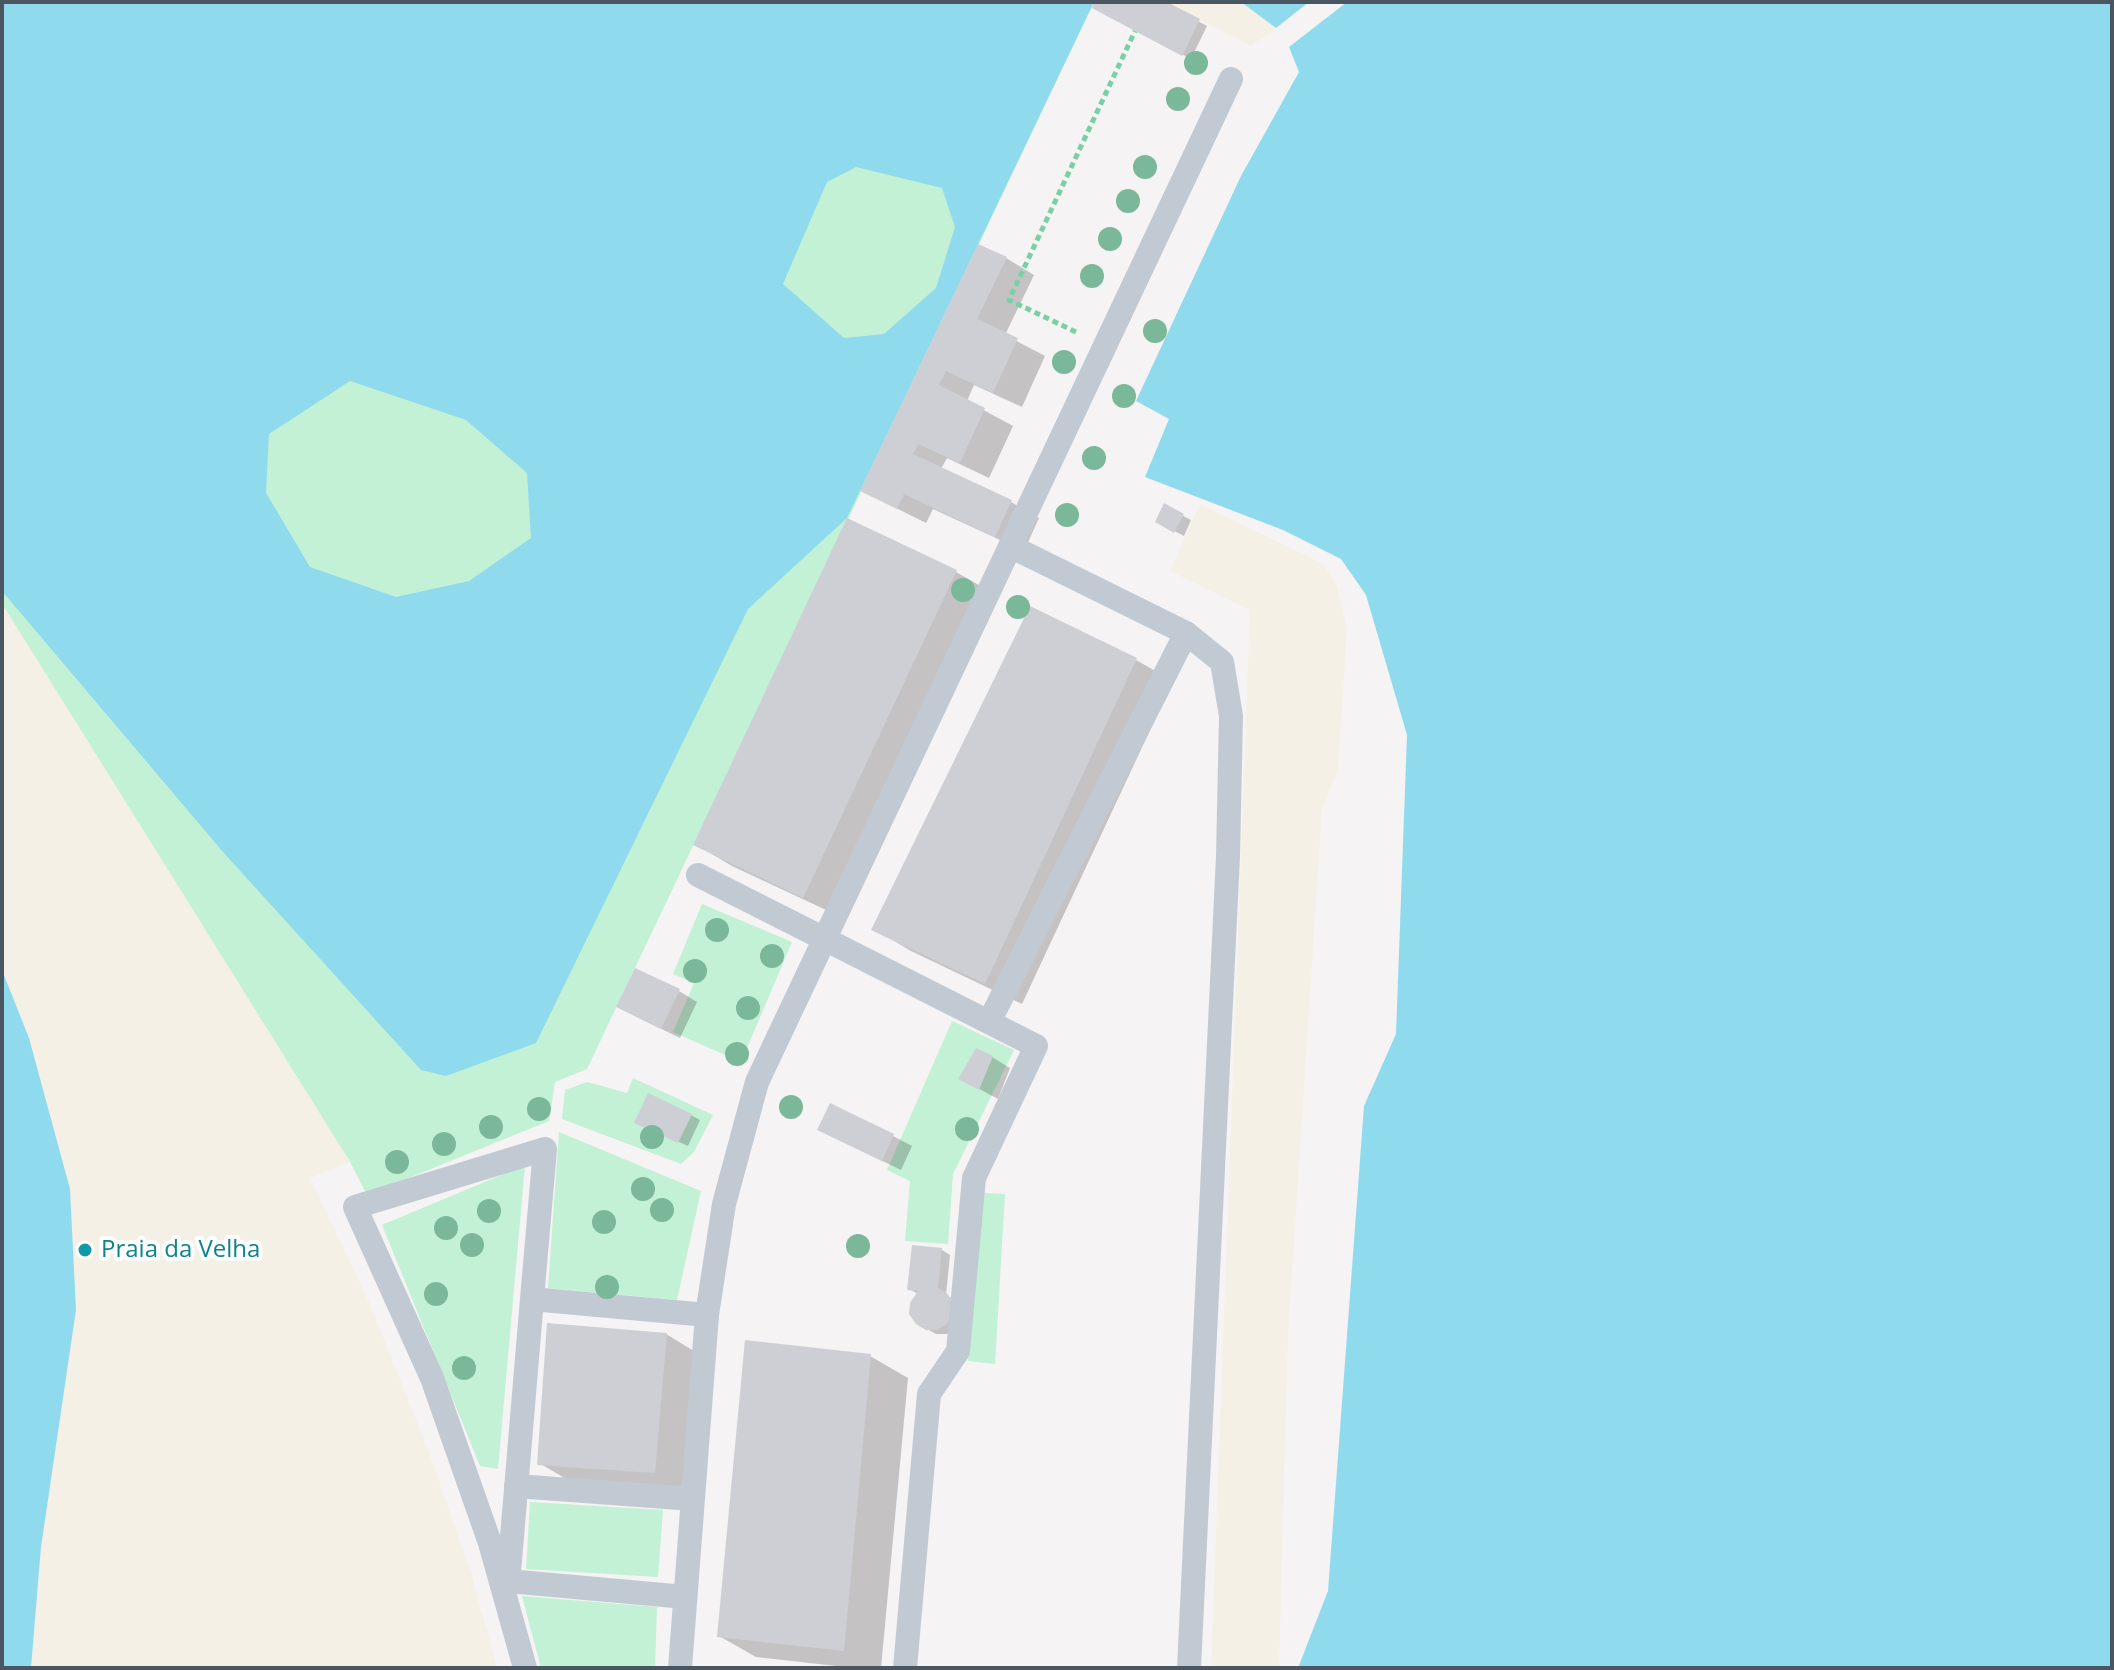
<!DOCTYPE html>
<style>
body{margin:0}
#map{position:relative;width:2114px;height:1670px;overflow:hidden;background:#f5f3f3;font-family:"Open Sans",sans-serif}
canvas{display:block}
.frame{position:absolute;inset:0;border:4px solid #4a5661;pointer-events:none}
</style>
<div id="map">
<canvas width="2114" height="1670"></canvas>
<div class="frame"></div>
</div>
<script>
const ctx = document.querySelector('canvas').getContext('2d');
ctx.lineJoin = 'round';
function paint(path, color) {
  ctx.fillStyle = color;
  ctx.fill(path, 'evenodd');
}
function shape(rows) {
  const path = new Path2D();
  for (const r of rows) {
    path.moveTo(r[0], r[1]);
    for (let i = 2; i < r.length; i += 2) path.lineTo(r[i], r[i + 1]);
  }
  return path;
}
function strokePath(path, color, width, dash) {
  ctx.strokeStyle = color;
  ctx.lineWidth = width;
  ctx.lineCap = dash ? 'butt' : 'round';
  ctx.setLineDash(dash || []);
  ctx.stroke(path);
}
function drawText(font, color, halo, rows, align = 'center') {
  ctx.font = font + ' "Open Sans",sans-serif';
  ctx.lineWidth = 8;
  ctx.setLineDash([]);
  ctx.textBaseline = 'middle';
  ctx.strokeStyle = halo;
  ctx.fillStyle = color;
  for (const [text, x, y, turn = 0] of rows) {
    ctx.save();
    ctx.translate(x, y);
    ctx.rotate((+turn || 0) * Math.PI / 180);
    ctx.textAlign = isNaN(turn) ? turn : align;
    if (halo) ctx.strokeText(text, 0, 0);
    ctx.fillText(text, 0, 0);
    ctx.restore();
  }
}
paint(shape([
 [2,2,1094,2,587,1069,555,1082,549,1121,367,1195,350,1162,2,604],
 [702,904,792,942,741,1062,673,1032,694,983,673,974],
 [952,1021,1014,1050,953,1174,948,1244,905,1241,910,1181,887,1170],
 [633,1078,713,1115,694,1152,681,1164,562,1119,565,1090,587,1082,627,1093],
 [559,1132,701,1191,677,1300,548,1288],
 [525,1165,498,1469,480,1466,382,1225],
 [983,1193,1005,1194,995,1364,968,1361],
 [530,1502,663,1510,658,1577,526,1569],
 [522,1596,657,1607,655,1668,541,1668]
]), '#c3f1d5');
paint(shape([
 [1167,2,1241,2,1276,28,1251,46],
 [1200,504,1323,564,1337,586,1347,628,1338,769,1322,808,1288,1336,1279,1668,1211,1668,1250,610,1170,571],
 [2,604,350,1162,310,1178,368,1300,429,1452,473,1580,497,1668,31,1668,41,1547,29,1038,2,970]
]), '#f5f0e5');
paint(shape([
 [2,2,1094,2,847,518,748,609,536,1043,446,1076,421,1070,223,852,2,591],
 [856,167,942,188,955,227,936,288,884,334,844,338,783,284,827,182],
 [350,381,466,420,527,473,531,538,469,581,396,597,310,567,266,493,269,434],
 [1241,2,1309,2,1276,28],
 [1347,2,2112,2,2112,1668,1298,1668,1328,1591,1364,1106,1396,1034,1407,735,1366,595,1341,559,1283,530,1145,477,1169,419,1136,401,1241,176,1299,72,1289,47],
 [2,970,29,1038,70,1189,76,1310,41,1547,31,1668,2,1668]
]), '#90daee');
paint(shape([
 [1096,2,1163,2,1207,26,1191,59,1094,7],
 [1006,258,1034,275,1005,335,1045,356,1022,407,974,385,967,401,1013,426,989,478,947,458,941,469,1011,502,1039,518,1024,551,933,509,926,523,862,491],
 [1164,506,1191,520,1184,536,1157,522],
 [848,520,956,572,993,593,841,917,732,866,695,844],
 [1136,660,1173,681,1022,1004,911,951,874,929],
 [679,991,697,1002,680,1038,637,1017],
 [992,1057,1010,1068,998,1099,961,1079],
 [691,1115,700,1120,688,1146,646,1127],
 [893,1136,912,1146,901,1170,839,1140],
 [942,1250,950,1255,946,1295,955,1300,956,1328,947,1334,936,1334,927,1329,918,1294,909,1289],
 [666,1334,694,1351,683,1488,568,1480,539,1463],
 [870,1356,908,1378,881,1668,854,1668,756,1657,719,1636]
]), '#0003');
paint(shape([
 [1094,2,1167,2,1200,19,1182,56,1092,8],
 [978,244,1007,257,977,319,1018,338,993,393,946,371,939,385,985,408,960,463,918,444,913,454,1012,500,995,537,904,494,897,509,860,491],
 [1164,503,1184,514,1174,533,1155,522],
 [847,518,957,570,803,898,693,845],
 [1030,606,1137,658,985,984,871,930],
 [635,968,680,989,661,1029,616,1007],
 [976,1048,993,1056,979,1090,958,1079],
 [648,1093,692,1114,678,1143,634,1123],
 [830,1103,894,1134,882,1161,817,1130],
 [912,1245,942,1248,938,1288,946,1292,953,1302,952,1314,947,1324,937,1330,926,1330,916,1324,909,1314,910,1303,918,1291,907,1290],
 [547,1323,667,1333,655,1473,537,1465],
 [745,1340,871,1354,844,1651,717,1637]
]), '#cdcfd5');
strokePath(shape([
 [1076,332,1009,300,1135,31]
]), '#7ad0a6', 5, [6, 4]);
strokePath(shape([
 [1010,546,1186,633,1222,662,1231,716,1228,856,1189,1668],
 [698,875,1036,1046,974,1178,958,1351,929,1394,905,1668],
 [989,1022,1186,633],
 [516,1486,693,1499],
 [508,1581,685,1597],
 [508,1584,532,1299],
 [525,1668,490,1543,432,1378,355,1207,545,1149,532,1299,707,1315],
 [680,1668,707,1315,724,1204,757,1082,1231,79]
]), '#c1cad2', 24);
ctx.fillStyle = '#7bb799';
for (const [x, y] of [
 [1196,63],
 [1178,99],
 [1145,167],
 [1128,201],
 [1110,239],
 [1092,276],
 [1155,331],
 [1064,362],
 [1124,396],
 [1094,458],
 [1067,515],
 [963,590],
 [1018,607],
 [717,930],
 [772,956],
 [695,971],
 [748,1008],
 [737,1054],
 [791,1107],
 [539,1109],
 [491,1127],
 [967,1129],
 [652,1137],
 [444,1144],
 [397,1162],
 [643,1189],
 [662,1210],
 [489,1211],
 [604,1222],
 [446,1228],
 [472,1245],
 [858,1246],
 [607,1287],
 [436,1294],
 [464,1368]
]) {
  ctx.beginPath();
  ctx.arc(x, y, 12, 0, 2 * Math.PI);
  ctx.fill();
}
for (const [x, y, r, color] of [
 [85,1250,8,"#0f9aa8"]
]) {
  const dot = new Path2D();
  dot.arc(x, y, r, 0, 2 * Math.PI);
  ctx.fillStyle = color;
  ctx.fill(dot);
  strokePath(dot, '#fff', 3);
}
drawText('24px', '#0d838f', '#fff', [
 ["Praia da Velha",101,1250]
], 'left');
</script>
